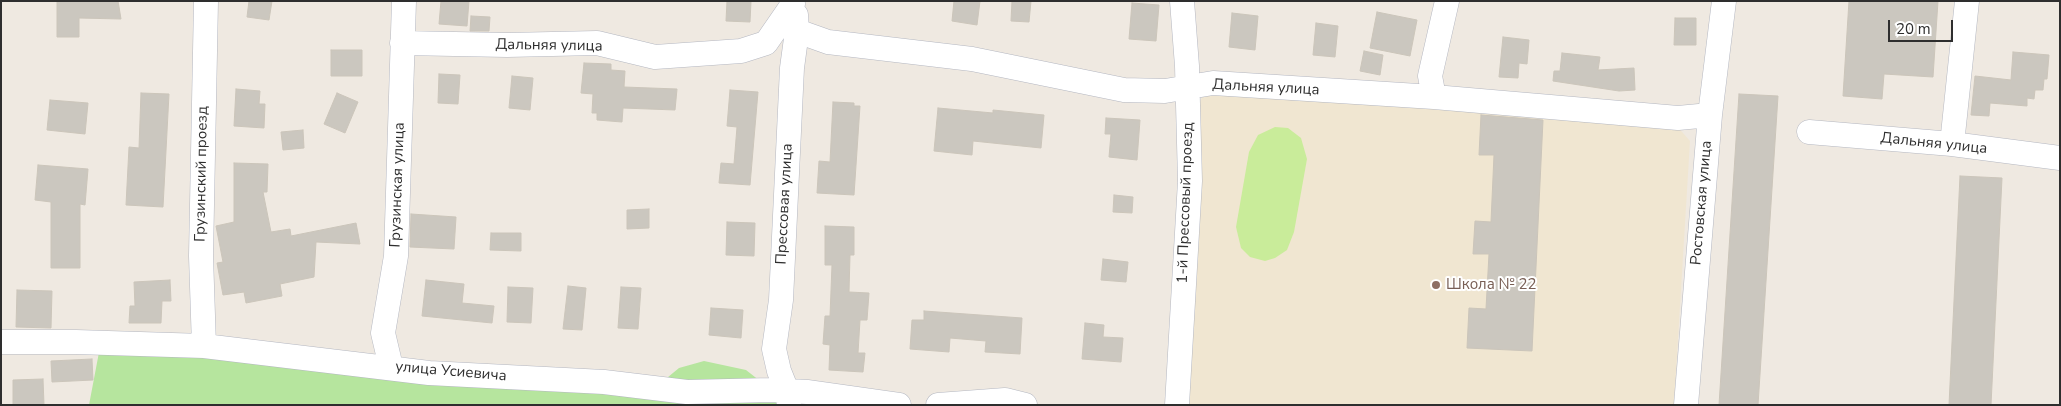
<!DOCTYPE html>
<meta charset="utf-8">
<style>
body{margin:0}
#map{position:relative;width:2061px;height:406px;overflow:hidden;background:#efe9e1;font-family:"Nunito Sans",sans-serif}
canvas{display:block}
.frame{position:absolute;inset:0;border:2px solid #2e2e2e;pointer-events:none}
.scale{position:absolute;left:1888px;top:20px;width:65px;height:22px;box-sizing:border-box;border:2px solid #2e2e2e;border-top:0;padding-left:6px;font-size:15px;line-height:18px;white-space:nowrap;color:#2e2e2e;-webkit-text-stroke:4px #fff;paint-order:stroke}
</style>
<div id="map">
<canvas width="2061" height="406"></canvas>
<div class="frame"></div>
<div class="scale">20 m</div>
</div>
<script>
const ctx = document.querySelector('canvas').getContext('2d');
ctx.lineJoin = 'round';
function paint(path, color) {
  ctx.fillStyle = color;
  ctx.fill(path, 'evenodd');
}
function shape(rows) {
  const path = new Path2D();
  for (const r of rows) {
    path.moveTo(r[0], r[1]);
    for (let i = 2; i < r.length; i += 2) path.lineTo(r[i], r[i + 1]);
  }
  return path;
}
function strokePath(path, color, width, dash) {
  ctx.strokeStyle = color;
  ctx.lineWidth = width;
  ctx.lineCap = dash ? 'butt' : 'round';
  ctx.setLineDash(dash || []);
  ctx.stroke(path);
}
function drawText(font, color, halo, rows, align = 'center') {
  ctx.font = font + ' "Nunito Sans",sans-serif';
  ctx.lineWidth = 4;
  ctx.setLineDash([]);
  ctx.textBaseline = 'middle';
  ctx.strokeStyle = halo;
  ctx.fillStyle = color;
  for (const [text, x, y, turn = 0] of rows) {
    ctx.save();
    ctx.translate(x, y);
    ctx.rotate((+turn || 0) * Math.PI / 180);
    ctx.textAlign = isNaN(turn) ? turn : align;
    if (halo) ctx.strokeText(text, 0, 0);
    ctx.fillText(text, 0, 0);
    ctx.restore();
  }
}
paint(shape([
 [1216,89,1676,125,1690,141,1674,405,1188,405,1197,107,1204,94]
]), '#f0e6d1');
paint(shape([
 [100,347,662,382,679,368,704,361,746,370,783,399,783,405,89,405]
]), '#b6e59e');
paint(shape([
 [1275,127,1288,128,1301,138,1307,159,1294,232,1287,250,1275,258,1265,261,1250,257,1241,248,1236,227,1249,152,1258,135]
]), '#c9ec9a');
const building = shape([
 [57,1,118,1,121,19,79,18,79,37,57,37,57,1],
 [249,1,272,1,269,20,247,17,249,1],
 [441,1,469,1,467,26,439,24,441,1],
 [727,1,751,1,750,22,726,21,727,1],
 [954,1,980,1,977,25,952,21,954,1],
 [1012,1,1031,1,1029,22,1011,21,1012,1],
 [1849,1,1938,1,1933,77,1884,74,1882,99,1843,96,1849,1],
 [1132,3,1159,5,1156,41,1129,39,1132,3],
 [1377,12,1417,20,1410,56,1370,48,1377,12],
 [1232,13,1258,16,1255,50,1229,47,1232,13],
 [471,16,490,17,489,31,470,31,471,16],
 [1675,18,1696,18,1696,45,1674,45,1675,18],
 [1316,23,1338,26,1335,57,1313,55,1316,23],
 [1503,37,1529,40,1527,64,1519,63,1518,78,1499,77,1503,37],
 [331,50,362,50,362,76,331,76,331,50],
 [1364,51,1383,55,1380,75,1360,71,1364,51],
 [2013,52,2049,55,2047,79,2044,79,2043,90,2035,90,2034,99,2027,98,2027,106,1990,103,1989,116,1971,115,1975,76,2011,80,2013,52],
 [1562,53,1600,57,1598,70,1634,68,1635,90,1619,91,1553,81,1554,71,1560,71,1562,53],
 [584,63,611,64,611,70,625,71,624,87,677,89,675,110,623,108,622,122,597,120,597,113,592,113,593,94,581,93,584,63],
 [439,74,460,75,458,104,438,103,439,74],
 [512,76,533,78,530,110,509,108,512,76],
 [236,89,260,91,259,104,265,104,264,128,234,126,236,89],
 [730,90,758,92,750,185,719,183,721,163,734,164,737,127,727,126,730,90],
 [141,93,169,94,163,207,126,205,129,147,139,148,141,93],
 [337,93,358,102,345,133,324,124,337,93],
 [1739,94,1778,96,1758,405,1719,405,1739,94],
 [50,100,88,103,85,134,47,130,50,100],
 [833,102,854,103,854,106,860,106,854,195,817,193,819,161,830,162,833,102],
 [938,108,993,113,993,110,1044,115,1041,148,973,141,972,155,934,151,938,108],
 [1481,115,1543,120,1532,351,1467,348,1469,308,1486,309,1489,254,1473,254,1475,221,1491,222,1494,155,1479,155,1481,115],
 [1106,118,1140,120,1137,160,1109,157,1111,134,1105,134,1106,118],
 [303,130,304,148,283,150,281,132,303,130],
 [234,163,268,164,267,192,263,192,271,232,290,229,291,236,356,223,360,244,316,242,314,277,280,284,282,296,246,303,244,292,223,295,217,263,223,262,216,226,234,222,234,163],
 [38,165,88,169,85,205,80,204,80,268,51,268,51,202,35,200,38,165],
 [1960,176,2002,178,1991,405,1949,405,1960,176],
 [1114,195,1133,197,1132,213,1113,212,1114,195],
 [649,209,649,228,627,229,627,210,649,209],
 [411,214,456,217,454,249,410,247,411,214],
 [727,222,755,223,754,256,726,255,727,222],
 [825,226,854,227,854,255,850,255,849,292,869,293,867,320,860,320,858,353,865,353,863,372,829,370,830,345,823,344,825,316,830,316,832,265,825,265,825,226],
 [491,233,521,233,521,251,490,250,491,233],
 [1103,259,1128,262,1126,282,1101,280,1103,259],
 [170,280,171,301,162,301,161,323,129,323,130,306,135,306,134,282,170,280],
 [426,280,464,284,462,303,494,306,492,323,422,316,426,280],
 [568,286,586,288,582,330,563,329,568,286],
 [508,287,533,288,531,323,507,322,508,287],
 [621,287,641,288,638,329,618,328,621,287],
 [17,290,52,291,51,328,16,327,17,290],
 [711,308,743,310,741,338,709,335,711,308],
 [924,311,1022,318,1020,354,985,352,986,341,950,338,949,352,910,349,912,320,924,320,924,311],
 [1085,323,1104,325,1103,337,1123,338,1121,362,1082,359,1085,323],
 [92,359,93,380,52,382,51,361,92,359],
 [43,379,44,405,13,405,13,380,43,379]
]);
paint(building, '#cbc7bf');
strokePath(building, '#cbc5ba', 1);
const street = shape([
 [797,31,828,42,972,59,1124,90,1165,91,1213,83,1434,97,1678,118,1710,115],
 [402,43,507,45,597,43,655,57,741,51,766,43,793,4],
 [1434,97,1430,76,1447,1],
 [1809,132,1952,144,2060,158],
 [1952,144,1967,1],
 [1,342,76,342,204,346,429,373,604,382,687,392,771,390,807,392,899,405],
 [204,346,201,256,206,1],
 [391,367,383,333,396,256,404,1],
 [789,405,787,391,779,371,774,349,781,300,792,68,797,31,796,15],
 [938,405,1005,400,1025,405],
 [1177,405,1190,181,1187,66,1182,1],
 [1686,405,1710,115,1724,1]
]);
strokePath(street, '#b4b7c1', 25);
strokePath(street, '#fff', 24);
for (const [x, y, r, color] of [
 [1436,285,5,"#8d6e63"]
]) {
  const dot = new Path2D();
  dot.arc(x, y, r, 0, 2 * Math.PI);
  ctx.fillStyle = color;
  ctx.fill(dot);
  strokePath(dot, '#fff', 2);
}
drawText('15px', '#2e2e2e', '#fff', [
 ["Дальняя улица",549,46,1],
 ["Дальняя улица",1266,88,3],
 ["Дальняя улица",1934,144,6],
 ["Грузинский проезд",202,174,-89],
 ["Грузинская улица",398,185,-88],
 ["1-й Прессовый проезд",1186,203,-88],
 ["Ростовская улица",1702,203,-85],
 ["Прессовая улица",785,204,-87],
 ["улица Усиевича",451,372,5]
]);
drawText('15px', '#785e54', '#fff', [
 ["Школа № 22",1446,285]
], 'left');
</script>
